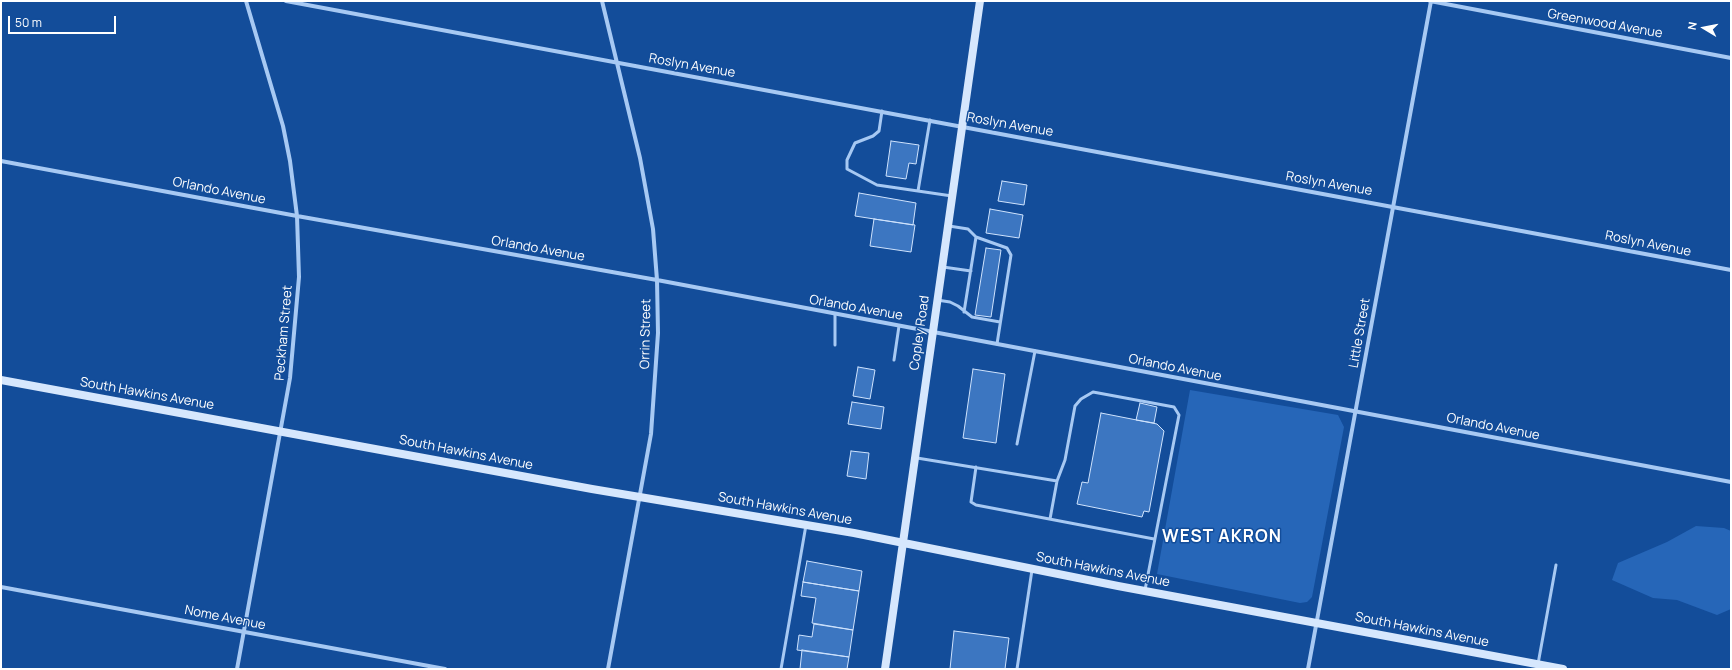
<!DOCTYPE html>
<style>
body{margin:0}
#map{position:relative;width:1732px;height:670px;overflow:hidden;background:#134d9a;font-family:Manrope,sans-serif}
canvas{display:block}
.frame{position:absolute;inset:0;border:2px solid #fff;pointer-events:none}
.north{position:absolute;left:1684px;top:8px;width:40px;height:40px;-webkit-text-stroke:3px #134d9a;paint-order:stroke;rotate:280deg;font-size:11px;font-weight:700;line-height:16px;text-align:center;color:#fff}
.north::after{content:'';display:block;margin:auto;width:14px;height:18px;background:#fff;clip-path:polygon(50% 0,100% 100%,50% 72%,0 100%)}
.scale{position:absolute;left:8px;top:16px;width:108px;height:18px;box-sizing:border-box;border:2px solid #fff;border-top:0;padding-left:5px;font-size:12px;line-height:14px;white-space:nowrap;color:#fff;-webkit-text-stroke:3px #134d9a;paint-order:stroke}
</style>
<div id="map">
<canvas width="1732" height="670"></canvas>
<div class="frame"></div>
<div class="north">N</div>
<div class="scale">50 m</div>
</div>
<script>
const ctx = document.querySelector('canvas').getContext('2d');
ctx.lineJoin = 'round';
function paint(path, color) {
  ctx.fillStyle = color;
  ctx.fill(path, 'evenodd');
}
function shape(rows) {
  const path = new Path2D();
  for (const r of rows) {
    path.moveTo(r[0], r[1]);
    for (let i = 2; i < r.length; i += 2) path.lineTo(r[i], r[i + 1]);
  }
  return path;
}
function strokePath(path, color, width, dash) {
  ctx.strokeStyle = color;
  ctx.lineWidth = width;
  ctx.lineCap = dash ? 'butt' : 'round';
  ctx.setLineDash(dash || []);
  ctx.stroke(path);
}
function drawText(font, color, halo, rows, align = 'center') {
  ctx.font = font + ' Manrope,sans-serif';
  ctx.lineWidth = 3;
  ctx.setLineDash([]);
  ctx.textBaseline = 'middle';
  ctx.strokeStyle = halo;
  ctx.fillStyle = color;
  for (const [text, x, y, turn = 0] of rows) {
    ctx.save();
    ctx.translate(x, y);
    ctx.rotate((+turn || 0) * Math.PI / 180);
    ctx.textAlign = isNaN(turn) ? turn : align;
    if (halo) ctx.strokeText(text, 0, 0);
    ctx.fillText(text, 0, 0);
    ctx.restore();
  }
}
paint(shape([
 [1190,390,1338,415,1344,427,1312,597,1307,602,1300,603,1157,574],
 [1696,526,1724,528,1731,531,1731,609,1717,615,1677,600,1653,598,1612,580,1618,563,1667,542]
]), '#2666b8');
const building = shape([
 [891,141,919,145,916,164,909,163,906,179,886,176,891,141],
 [1002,181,1027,185,1024,205,998,201,1002,181],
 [859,193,916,203,913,225,855,216,859,193],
 [990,209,1023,215,1019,238,986,233,990,209],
 [874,219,915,225,911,252,870,246,874,219],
 [986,248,1001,250,991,317,975,315,986,248],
 [858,367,875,370,870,399,853,396,858,367],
 [973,369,1005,374,996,443,963,438,973,369],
 [852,402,884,407,881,429,848,424,852,402],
 [1140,403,1157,407,1154,423,1136,420,1140,403],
 [1101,413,1157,424,1164,431,1149,512,1144,511,1142,517,1077,504,1082,482,1088,483,1101,413],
 [851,451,869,453,866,479,847,476,851,451],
 [807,561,862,571,859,591,803,582,807,561],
 [803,582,859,591,853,630,812,623,816,598,801,596,803,582],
 [814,624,853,630,849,657,797,650,799,635,812,637,814,624],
 [954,631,1009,638,1005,669,950,669,954,631],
 [802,650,849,657,847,669,800,669,802,650]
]);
paint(building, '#3c76c1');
strokePath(building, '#cfe3fd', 1);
strokePath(shape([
 [882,111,879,131,873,136,855,143,847,160,847,169,877,185,952,196],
 [918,191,930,120],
 [949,226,968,229,976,237,1007,248,1011,255,997,344],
 [943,267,971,271],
 [937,300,950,302,958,306,972,317,1000,322],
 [964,312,976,237],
 [835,345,835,314],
 [894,360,899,326],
 [1017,444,1035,351],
 [917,458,1057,481,1065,460,1075,406,1081,399,1093,392,1174,407,1179,415,1145,590],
 [976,467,971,502,976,505,1154,539],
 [1050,519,1057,481],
 [1538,664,1556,565],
 [781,669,806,525],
 [1017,669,1032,570]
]), '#a7c9f3', 3);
strokePath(shape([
 [286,1,1731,270],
 [602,1,640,158,653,229,657,280,658,333,651,434,608,669],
 [1430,1,1731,58],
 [1,161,297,216,657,280,1731,482],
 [1,587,445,669],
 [237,669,290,378,299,277,297,216,290,161,283,126,246,1],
 [1308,669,1431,1]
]), '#a7c9f3', 4);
strokePath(shape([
 [1,380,592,489,854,533,1118,586,1563,669],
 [885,669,980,1]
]), '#d6e7fd', 8);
drawText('13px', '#fff', '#134d9a', [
 ["Greenwood Avenue",1605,24,10],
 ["Roslyn Avenue",692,66,10],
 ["Roslyn Avenue",1010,125,10],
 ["Roslyn Avenue",1329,184,10],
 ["Orlando Avenue",219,191,11],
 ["Roslyn Avenue",1648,244,11],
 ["Orlando Avenue",538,249,10],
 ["Orlando Avenue",856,308,10],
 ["Peckham Street",284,333,-85],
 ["Copley Road",920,333,-82],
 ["Little Street",1360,333,-80],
 ["Orrin Street",646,334,-89],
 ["Orlando Avenue",1175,368,11],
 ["South Hawkins Avenue",147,394,10],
 ["Orlando Avenue",1493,427,11],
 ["South Hawkins Avenue",466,453,11],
 ["South Hawkins Avenue",785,509,10],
 ["South Hawkins Avenue",1103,570,11],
 ["Nome Avenue",225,618,11],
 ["South Hawkins Avenue",1422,630,11]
]);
ctx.letterSpacing = '1px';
drawText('bold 17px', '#fff', '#134d9a', [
 ["WEST AKRON",1222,537]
]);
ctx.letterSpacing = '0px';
</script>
